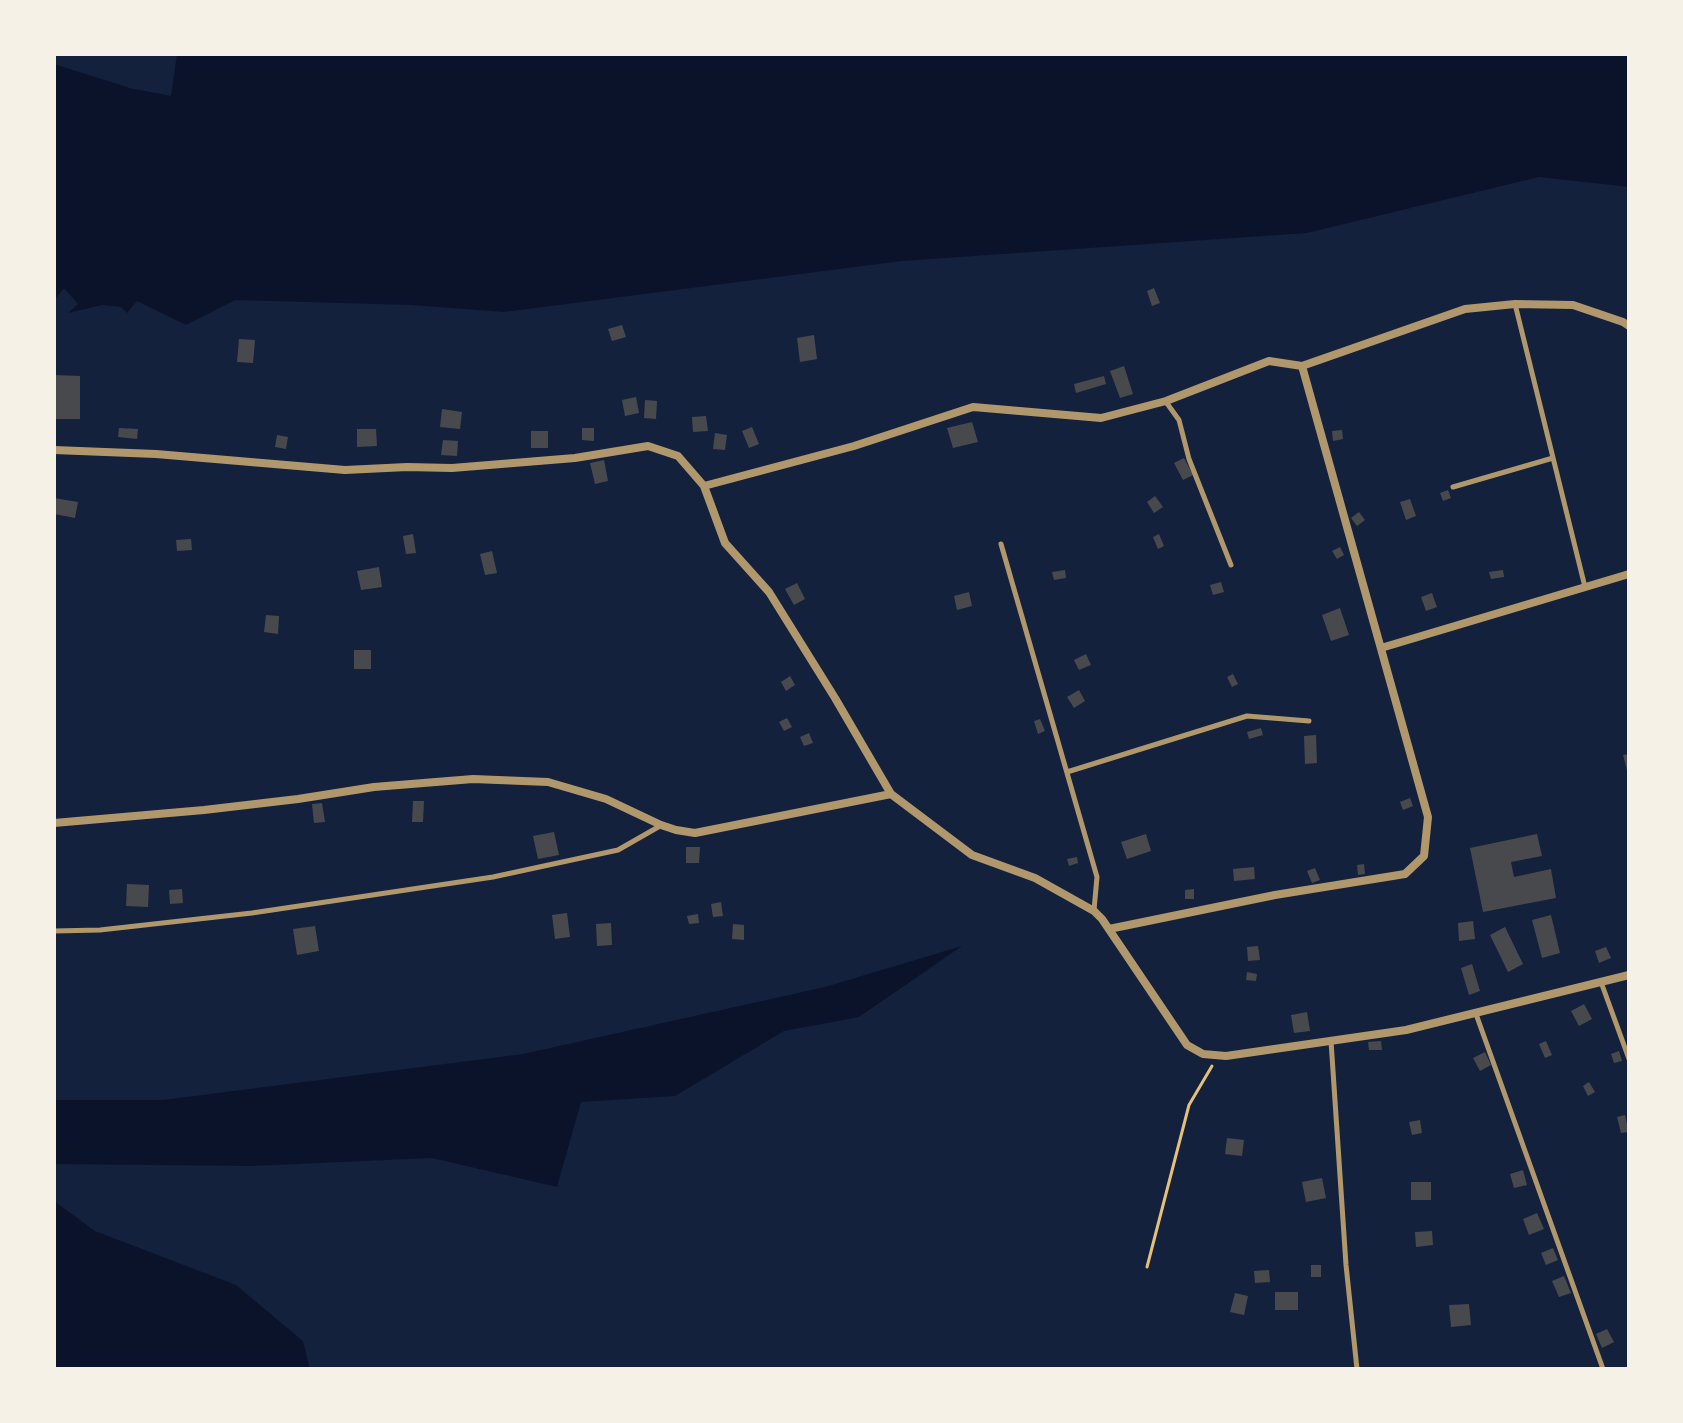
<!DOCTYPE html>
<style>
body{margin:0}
#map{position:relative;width:1683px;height:1423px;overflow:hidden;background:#14213d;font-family:Roboto,sans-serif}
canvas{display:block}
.frame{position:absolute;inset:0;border:56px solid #f6f1e7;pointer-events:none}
</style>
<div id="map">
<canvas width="1683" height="1423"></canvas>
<div class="frame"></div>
</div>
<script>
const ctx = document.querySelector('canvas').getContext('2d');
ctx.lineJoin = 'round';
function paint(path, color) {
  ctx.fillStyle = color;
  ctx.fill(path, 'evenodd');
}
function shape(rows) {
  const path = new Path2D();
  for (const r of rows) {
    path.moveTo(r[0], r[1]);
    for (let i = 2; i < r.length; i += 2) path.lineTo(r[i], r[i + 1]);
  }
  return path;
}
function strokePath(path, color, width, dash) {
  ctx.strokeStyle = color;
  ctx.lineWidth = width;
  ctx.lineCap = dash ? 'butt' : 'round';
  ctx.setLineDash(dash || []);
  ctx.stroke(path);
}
paint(shape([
 [177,54,1629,54,1629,187,1539,177,1307,233,902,261,504,312,411,305,235,300,186,325,137,301,127,313,121,307,102,305,68,313,78,304,64,288,54,300,54,64,130,88,171,96],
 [962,946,859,1017,784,1031,675,1096,581,1102,557,1187,432,1158,252,1166,54,1164,54,1100,163,1100,523,1054,825,987],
 [54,1201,95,1231,236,1285,303,1341,310,1369,54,1369]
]), '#0b132b');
paint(shape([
 [1154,288,1160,303,1152,306,1147,291],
 [622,325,626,337,612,341,608,329],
 [814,335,817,359,800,362,797,338],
 [239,339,255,340,253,363,237,362],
 [1124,366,1133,394,1120,398,1110,371],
 [54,375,80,376,80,419,54,419],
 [1104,376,1106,384,1076,393,1074,384],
 [636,397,639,413,625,416,622,400],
 [645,400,657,401,656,419,644,418],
 [442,409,462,412,460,429,440,427],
 [706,416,708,431,693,432,692,417],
 [972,422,978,442,953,448,947,428],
 [752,427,759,444,749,448,742,431],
 [119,428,138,429,137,439,118,437],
 [582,428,594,428,594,441,582,440],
 [357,429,376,429,377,446,357,447],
 [1342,430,1343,439,1333,441,1332,431],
 [531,431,548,431,548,448,531,448],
 [715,433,727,435,725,450,713,449],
 [277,435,288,437,286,449,275,447],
 [443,440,458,441,457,456,441,455],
 [1184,458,1193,475,1183,480,1174,463],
 [604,460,608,481,595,484,590,463],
 [1448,490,1451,498,1443,501,1440,493],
 [1155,496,1163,507,1154,513,1147,502],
 [54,498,78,502,75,518,54,514],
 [1410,499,1416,516,1406,520,1400,502],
 [1359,512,1365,520,1357,526,1351,518],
 [413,534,416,553,406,554,403,536],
 [1159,534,1164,546,1158,549,1153,537],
 [191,539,192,550,177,551,176,540],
 [1340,547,1344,555,1337,559,1332,551],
 [492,551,497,573,485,575,480,554],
 [379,567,382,587,361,590,357,571],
 [1065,570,1066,578,1054,580,1052,572],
 [1503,570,1504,577,1491,579,1489,572],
 [1221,582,1224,592,1213,595,1210,585],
 [797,583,805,599,794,605,785,589],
 [969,592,972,606,957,610,954,596],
 [1432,593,1437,607,1426,611,1421,597],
 [1340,608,1349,635,1331,641,1322,615],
 [266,615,279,616,278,634,264,632],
 [354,650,371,650,371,669,354,669],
 [1086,654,1091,665,1079,670,1074,660],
 [1233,674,1238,684,1232,687,1227,677],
 [790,676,795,685,786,691,781,682],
 [1079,690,1085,701,1074,708,1067,697],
 [787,718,792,727,784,731,779,722],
 [1040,719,1045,731,1038,734,1034,721],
 [1261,728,1263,735,1249,739,1247,732],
 [809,733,813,743,804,746,800,737],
 [1316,735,1317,763,1305,764,1304,736],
 [1629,754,1629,774,1628,774,1623,755],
 [1410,798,1413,806,1403,810,1400,802],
 [413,801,424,801,423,822,412,822],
 [322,803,325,822,314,823,312,804],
 [554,832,559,855,538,859,533,836],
 [1146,834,1151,851,1127,859,1121,842],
 [1537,834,1542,856,1511,862,1514,877,1551,869,1556,898,1483,912,1470,848],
 [686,847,700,847,699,863,686,863],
 [1077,857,1078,863,1069,866,1067,859],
 [1364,864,1365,874,1358,875,1357,865],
 [1254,867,1255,879,1234,881,1233,869],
 [1315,868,1320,880,1312,883,1307,871],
 [127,884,149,885,148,907,126,906],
 [182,889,183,903,170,904,169,890],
 [1194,889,1194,899,1185,899,1185,890],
 [721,902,723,916,713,917,711,904],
 [567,913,570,937,555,939,552,915],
 [698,914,699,923,689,924,687,916],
 [1551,915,1560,953,1542,958,1532,920],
 [1473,921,1475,939,1459,941,1458,923],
 [611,923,612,945,597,946,596,924],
 [733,924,744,925,744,940,732,939],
 [315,926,319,951,297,955,293,929],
 [1505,927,1523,964,1508,972,1490,935],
 [1258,946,1260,960,1248,961,1247,947],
 [1606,947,1611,958,1599,963,1595,951],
 [1472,964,1480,991,1469,995,1461,968],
 [1247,972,1257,974,1256,981,1246,980],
 [1584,1004,1592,1019,1579,1026,1571,1011],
 [1307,1012,1310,1031,1294,1033,1291,1015],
 [1381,1041,1382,1050,1369,1050,1368,1042],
 [1546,1041,1552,1055,1545,1058,1539,1044],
 [1619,1051,1622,1061,1614,1063,1611,1054],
 [1485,1052,1491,1065,1480,1071,1473,1058],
 [1589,1082,1595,1092,1588,1096,1583,1086],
 [1625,1115,1629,1132,1621,1133,1617,1117],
 [1420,1120,1422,1133,1412,1135,1409,1122],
 [1227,1138,1244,1140,1242,1156,1225,1154],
 [1523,1170,1527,1185,1514,1188,1510,1174],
 [1322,1178,1326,1198,1306,1202,1302,1182],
 [1411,1182,1431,1182,1431,1200,1411,1200],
 [1537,1213,1544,1229,1529,1235,1523,1219],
 [1432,1231,1433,1245,1416,1247,1415,1232],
 [1553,1248,1558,1260,1546,1265,1541,1253],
 [1311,1265,1321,1265,1321,1277,1311,1277],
 [1269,1270,1270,1282,1255,1283,1254,1271],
 [1564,1276,1571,1293,1559,1297,1552,1281],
 [1275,1292,1298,1292,1298,1310,1275,1310],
 [1235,1293,1248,1296,1244,1315,1230,1312],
 [1469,1304,1471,1325,1451,1327,1449,1305],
 [1607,1329,1614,1342,1602,1348,1596,1334]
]), '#48494c');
strokePath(shape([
 [1147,1267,1189,1105,1212,1066]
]), '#e5c07b', 3);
strokePath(shape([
 [1515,304,1585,587],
 [1166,402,1179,420,1189,459,1231,565],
 [1453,487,1553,458],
 [1001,544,1097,877,1094,910],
 [1067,772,1247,716,1309,721],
 [54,931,100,930,252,913,493,877,618,850,660,826],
 [1601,982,1629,1059],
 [1476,1014,1603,1369],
 [1331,1041,1346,1265,1357,1369]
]), '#b1986c', 5);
strokePath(shape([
 [54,450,156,454,345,470,407,467,452,468,575,458,648,446,678,456,704,486,725,543,769,592,835,698,891,794],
 [704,486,854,446,973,407,1101,418,1166,401,1269,361,1302,366,1465,309,1515,304,1573,305,1623,322,1629,326],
 [1381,648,1629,574],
 [54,823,204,810,298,799,374,787,473,779,548,782,606,799,661,825,676,830,695,833,891,794,972,855,1035,878,1094,911,1102,919,1187,1045,1203,1054,1226,1056,1406,1030,1629,975],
 [1109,929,1275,895,1405,874,1424,856,1428,817,1302,366]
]), '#b1986c', 8);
</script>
